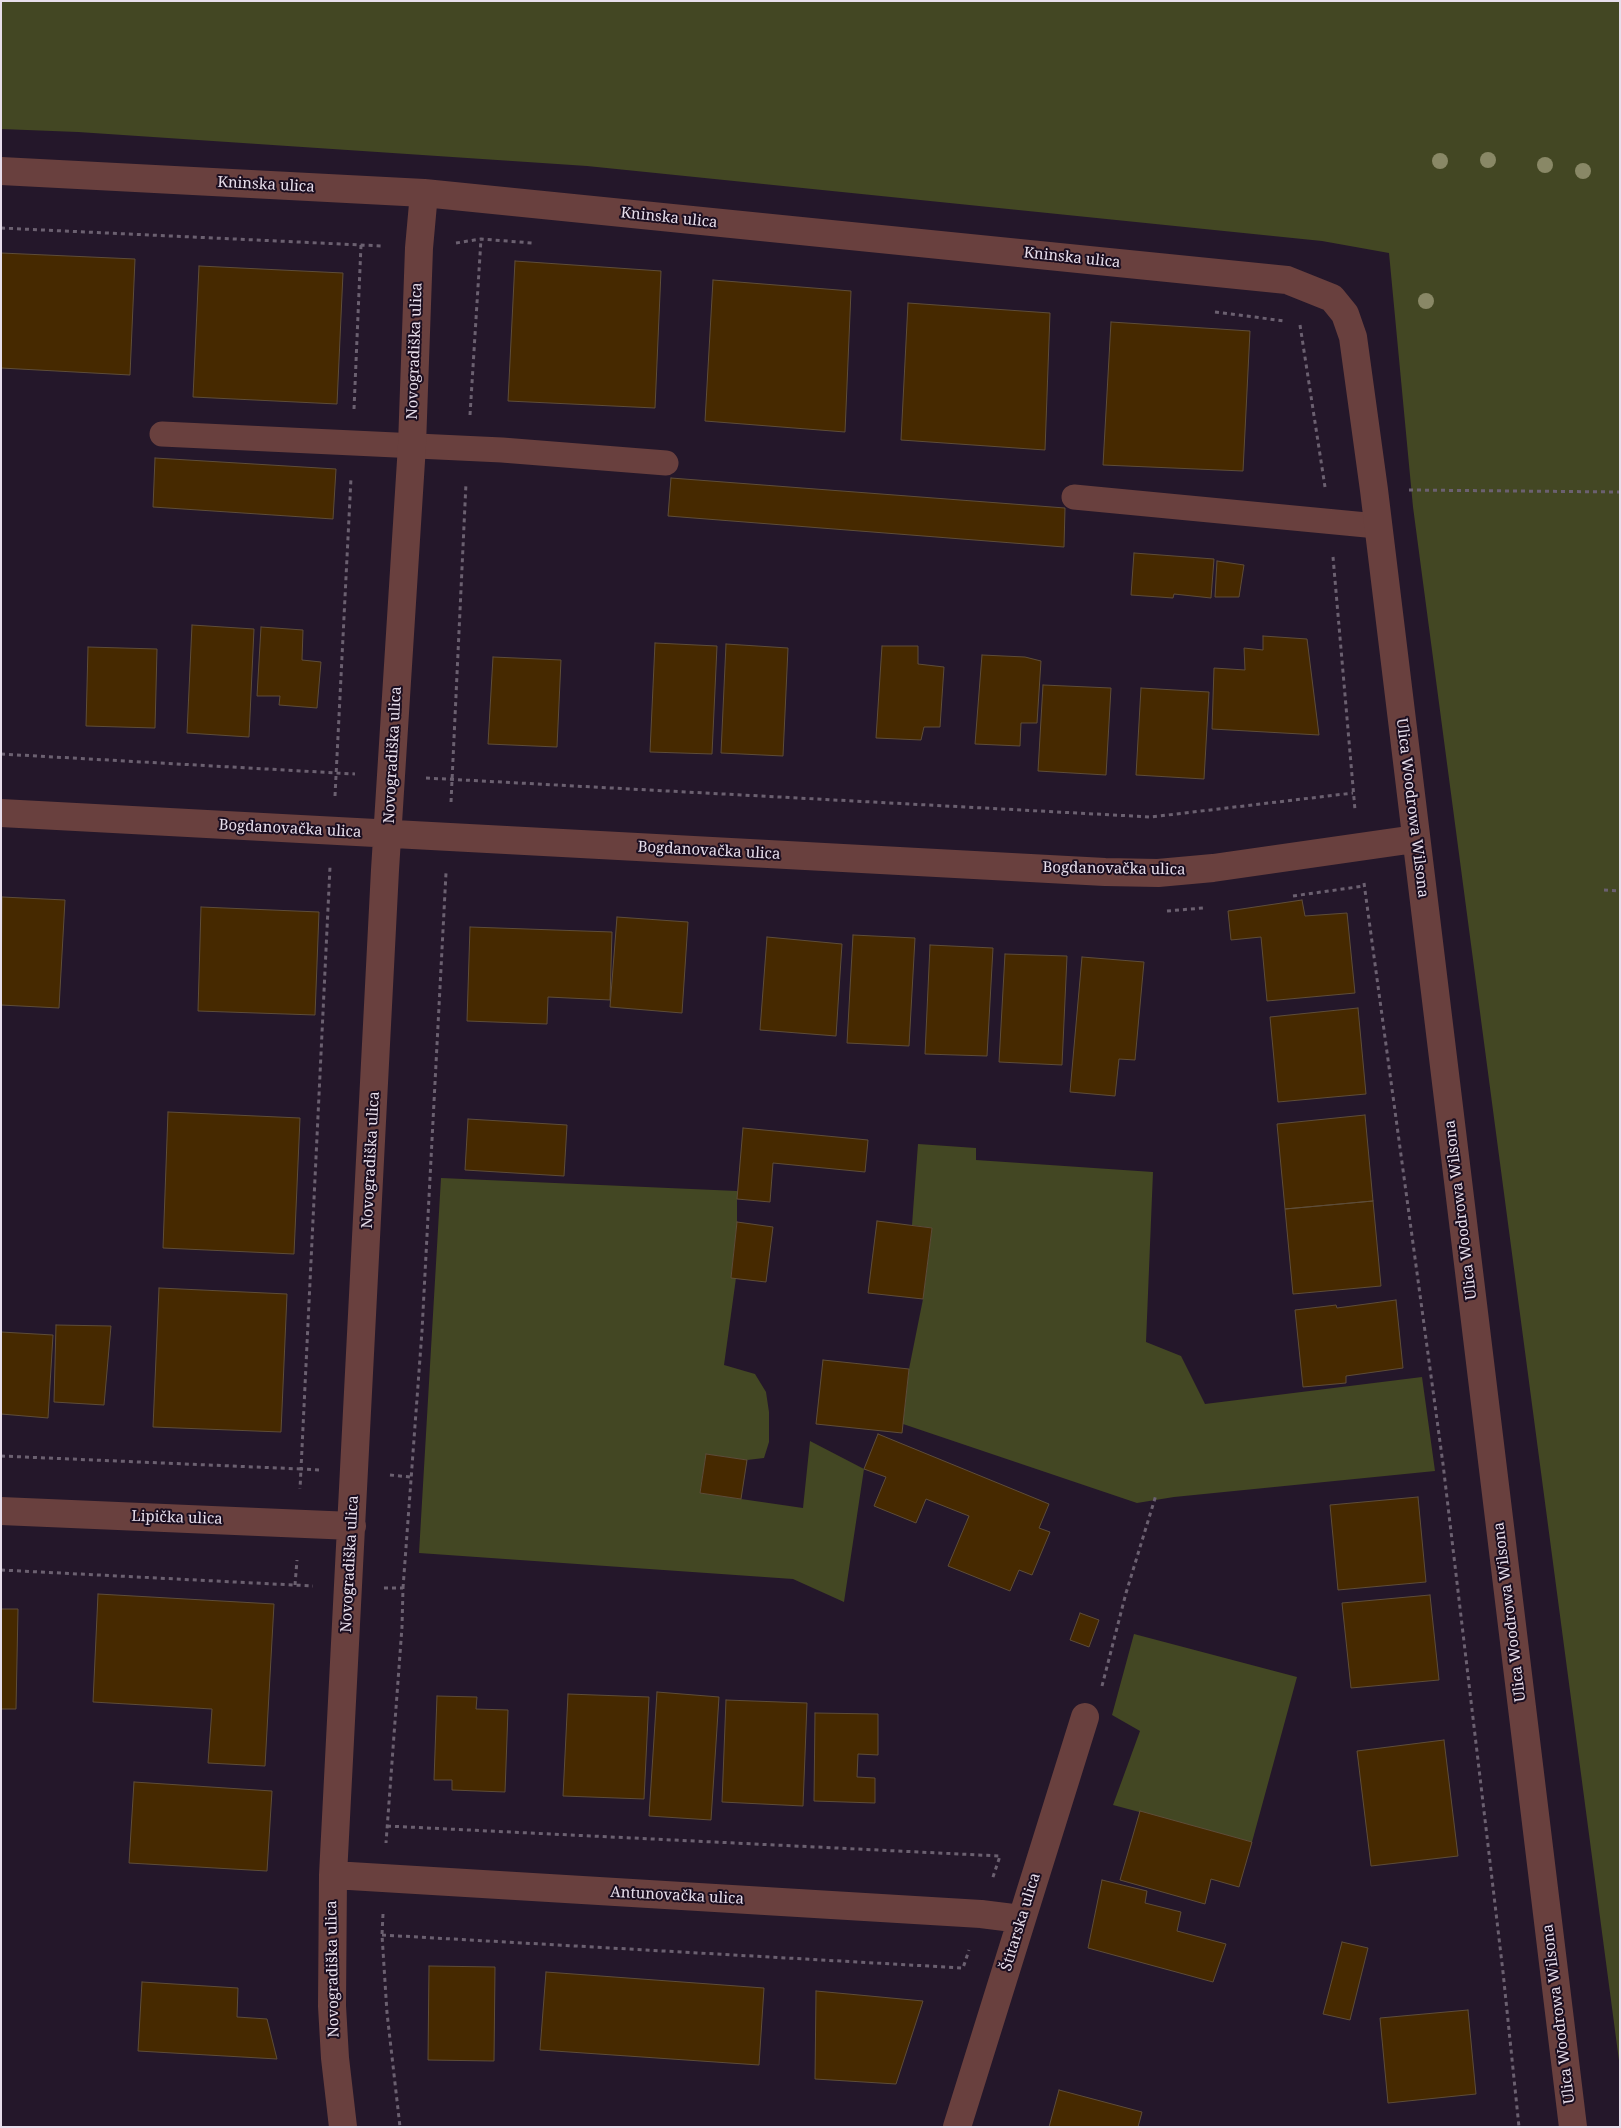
<!DOCTYPE html>
<meta charset="utf-8">
<style>
body{margin:0}
#map{position:relative;width:1621px;height:2128px;overflow:hidden;background:#24172a;font-family:"Noto Serif",serif}
canvas{display:block}
.frame{position:absolute;inset:0;border:2px solid #e7deeb;pointer-events:none}
</style>
<div id="map">
<canvas width="1621" height="2128"></canvas>
<div class="frame"></div>
</div>
<script>
const ctx = document.querySelector('canvas').getContext('2d');
ctx.lineJoin = 'round';
function paint(path, color) {
  ctx.fillStyle = color;
  ctx.fill(path, 'evenodd');
}
function shape(rows) {
  const path = new Path2D();
  for (const r of rows) {
    path.moveTo(r[0], r[1]);
    for (let i = 2; i < r.length; i += 2) path.lineTo(r[i], r[i + 1]);
  }
  return path;
}
function strokePath(path, color, width, dash) {
  ctx.strokeStyle = color;
  ctx.lineWidth = width;
  ctx.lineCap = dash ? 'butt' : 'round';
  ctx.setLineDash(dash || []);
  ctx.stroke(path);
}
function drawText(font, color, halo, rows, align = 'center') {
  ctx.font = font + ' "Noto Serif",serif';
  ctx.lineWidth = 4;
  ctx.setLineDash([]);
  ctx.textBaseline = 'middle';
  ctx.strokeStyle = halo;
  ctx.fillStyle = color;
  for (const [text, x, y, turn = 0] of rows) {
    ctx.save();
    ctx.translate(x, y);
    ctx.rotate((+turn || 0) * Math.PI / 180);
    ctx.textAlign = isNaN(turn) ? turn : align;
    if (halo) ctx.strokeText(text, 0, 0);
    ctx.fillText(text, 0, 0);
    ctx.restore();
  }
}
paint(shape([
 [1,1,1620,1,1620,2068,1413,507,1389,253,1322,241,587,166,78,132,1,129],
 [918,1144,976,1148,976,1160,1153,1172,1146,1342,1181,1356,1205,1404,1422,1377,1435,1471,1174,1497,1137,1503,903,1424,909,1369,923,1299,932,1228,912,1225],
 [441,1178,737,1191,737,1222,731,1278,736,1278,724,1365,755,1374,766,1392,769,1412,769,1442,764,1458,747,1460,706,1454,700,1493,803,1508,810,1441,864,1469,844,1602,793,1579,419,1553],
 [1134,1634,1297,1677,1252,1842,1113,1805,1140,1731,1112,1715]
]), '#434723');
const building = shape([
 [1,253,135,259,130,375,1,368,1,253],
 [515,261,661,271,655,408,508,401,515,261],
 [199,266,343,273,337,404,193,397,199,266],
 [713,280,851,291,845,432,705,421,713,280],
 [908,303,1050,313,1045,450,901,440,908,303],
 [1111,322,1250,331,1243,471,1103,465,1111,322],
 [155,458,336,469,333,519,153,507,155,458],
 [671,478,1065,508,1064,547,668,516,671,478],
 [1134,553,1214,559,1211,598,1174,594,1173,598,1131,595,1134,553],
 [1217,561,1244,565,1239,597,1215,597,1217,561],
 [192,625,254,629,249,737,187,733,192,625],
 [261,627,303,630,302,660,321,662,317,708,279,705,280,696,257,696,261,627],
 [1263,636,1307,639,1319,735,1212,729,1214,668,1245,670,1244,648,1263,650,1263,636],
 [655,643,717,646,712,754,650,752,655,643],
 [726,644,788,648,783,756,721,753,726,644],
 [882,646,918,646,918,664,944,667,940,727,924,727,921,740,876,738,882,646],
 [88,647,157,649,155,728,86,726,88,647],
 [982,655,1025,657,1041,661,1037,723,1021,723,1020,746,975,744,982,655],
 [493,657,561,660,557,747,488,744,493,657],
 [1043,685,1111,688,1106,775,1038,771,1043,685],
 [1141,688,1209,692,1204,779,1136,775,1141,688],
 [2,897,65,900,59,1008,1,1005,2,897],
 [1302,900,1305,916,1347,913,1355,993,1267,1001,1261,937,1231,940,1228,911,1302,900],
 [201,907,319,912,315,1015,198,1011,201,907],
 [617,917,688,922,682,1013,610,1007,617,917],
 [470,927,612,932,610,1000,548,997,547,1024,467,1021,470,927],
 [853,935,915,938,909,1046,847,1043,853,935],
 [767,937,842,944,836,1036,760,1030,767,937],
 [930,945,993,948,987,1056,925,1054,930,945],
 [1005,954,1067,956,1062,1065,999,1062,1005,954],
 [1082,957,1144,962,1135,1060,1119,1059,1115,1096,1070,1092,1082,957],
 [1358,1008,1366,1094,1278,1102,1270,1017,1358,1008],
 [168,1112,300,1118,294,1254,163,1248,168,1112],
 [1365,1115,1373,1201,1285,1209,1277,1124,1365,1115],
 [468,1119,567,1125,564,1176,465,1170,468,1119],
 [743,1128,868,1140,865,1172,773,1163,770,1202,737,1199,743,1128],
 [1373,1201,1381,1286,1293,1294,1285,1209,1373,1201],
 [877,1221,932,1228,923,1299,868,1293,877,1221],
 [737,1222,773,1227,766,1282,731,1278,737,1222],
 [159,1288,287,1294,281,1432,153,1427,159,1288],
 [1396,1300,1403,1368,1346,1376,1346,1383,1303,1387,1295,1310,1336,1305,1337,1308,1396,1300],
 [56,1325,111,1326,104,1405,54,1402,56,1325],
 [1,1332,53,1335,48,1418,1,1414,1,1332],
 [823,1360,909,1369,902,1433,816,1424,823,1360],
 [878,1434,1049,1504,1039,1528,1050,1532,1032,1575,1019,1570,1010,1591,948,1566,969,1516,926,1499,916,1523,874,1506,886,1477,864,1469,878,1434],
 [706,1454,747,1460,741,1499,700,1493,706,1454],
 [1418,1497,1426,1582,1338,1590,1330,1505,1418,1497],
 [98,1594,274,1604,265,1766,208,1763,212,1709,93,1702,98,1594],
 [1430,1595,1439,1680,1351,1688,1342,1603,1430,1595],
 [1,1609,18,1609,16,1709,1,1709,1,1609],
 [1080,1613,1099,1620,1089,1647,1070,1640,1080,1613],
 [657,1692,719,1697,711,1820,649,1816,657,1692],
 [568,1694,649,1697,644,1799,563,1796,568,1694],
 [437,1696,477,1697,476,1709,508,1710,505,1792,452,1790,452,1780,434,1780,437,1696],
 [726,1700,807,1703,803,1806,722,1802,726,1700],
 [815,1713,878,1714,878,1755,858,1754,857,1777,875,1778,875,1803,814,1801,815,1713],
 [1444,1740,1458,1856,1371,1866,1357,1751,1444,1740],
 [134,1782,272,1791,267,1871,129,1863,134,1782],
 [1140,1811,1252,1842,1239,1887,1211,1879,1205,1904,1120,1880,1140,1811],
 [1102,1880,1147,1891,1145,1903,1181,1912,1177,1931,1226,1944,1213,1982,1088,1948,1102,1880],
 [1342,1942,1368,1948,1350,2020,1323,2014,1342,1942],
 [429,1966,495,1967,494,2061,428,2060,429,1966],
 [546,1972,764,1988,759,2065,540,2050,546,1972],
 [142,1982,238,1988,237,2017,267,2019,277,2059,138,2051,142,1982],
 [816,1991,923,2001,896,2084,815,2079,816,1991],
 [1468,2010,1476,2094,1388,2103,1380,2018,1468,2010],
 [1059,2090,1142,2112,1138,2127,1049,2127,1059,2090]
]);
paint(building, '#462900');
strokePath(building, '#5e4d39', 1);
strokePath(shape([
 [1,228,383,246],
 [456,243,481,239,532,243],
 [1215,312,1285,321],
 [1300,325,1325,487],
 [354,409,361,245],
 [470,415,481,239],
 [1409,490,1620,492],
 [1333,557,1355,810],
 [1,754,355,774],
 [426,778,1151,817,1353,793],
 [335,796,351,478],
 [451,802,466,483],
 [1364,883,1443,1464,1503,1972,1519,2127],
 [1604,890,1620,891],
 [1293,896,1364,886],
 [1167,911,1203,908],
 [1,1456,301,1469,300,1489],
 [319,1470,301,1469,330,867],
 [390,1475,411,1477],
 [1,1570,313,1586],
 [295,1585,297,1560],
 [384,1588,403,1588,402,1627,386,1843],
 [403,1588,422,1331,446,873],
 [1102,1686,1126,1593,1156,1495],
 [387,1826,1000,1856,992,1880],
 [383,1914,382,1935,387,2013,400,2127],
 [382,1935,963,1968,969,1950]
]), '#6b6070', 3, [4, 4]);
strokePath(shape([
 [162,434,502,450,666,463],
 [1074,497,1377,526]
]), '#69403e', 25);
strokePath(shape([
 [1,171,424,193,1287,280,1332,298,1345,314,1353,337,1374,490,1573,2127],
 [1,813,1105,872,1158,873,1213,868,1415,839],
 [1,1511,352,1526],
 [333,1875,981,1914,1021,1919],
 [343,2127,335,2058,332,2006,333,1875,385,870,412,445,419,248,424,193],
 [957,2127,1085,1717]
]), '#69403e', 28);
ctx.fillStyle = '#898866';
for (const [x, y] of [
 [1488,160],
 [1440,161],
 [1545,165],
 [1583,171],
 [1426,301]
]) {
  ctx.beginPath();
  ctx.arc(x, y, 8, 0, 2 * Math.PI);
  ctx.fill();
}
drawText('15px', '#e7deeb', '#1b0e20', [
 ["Kninska ulica",266,185,3],
 ["Kninska ulica",669,218,6],
 ["Kninska ulica",1072,258,6],
 ["Novogradiška ulica",415,351,-88],
 ["Novogradiška ulica",393,755,-87],
 ["Ulica Woodrowa Wilsona",1412,808,83],
 ["Bogdanovačka ulica",290,829,3],
 ["Bogdanovačka ulica",709,851,3],
 ["Bogdanovačka ulica",1114,869,1],
 ["Novogradiška ulica",371,1160,-87],
 ["Ulica Woodrowa Wilsona",1461,1210,-97],
 ["Lipička ulica",177,1518,2],
 ["Novogradiška ulica",350,1564,-87],
 ["Ulica Woodrowa Wilsona",1510,1612,-97],
 ["Antunovačka ulica",677,1896,3],
 ["Štitarska ulica",1021,1922,-73],
 ["Novogradiška ulica",333,1969,-91],
 ["Ulica Woodrowa Wilsona",1559,2014,-97]
]);
</script>
